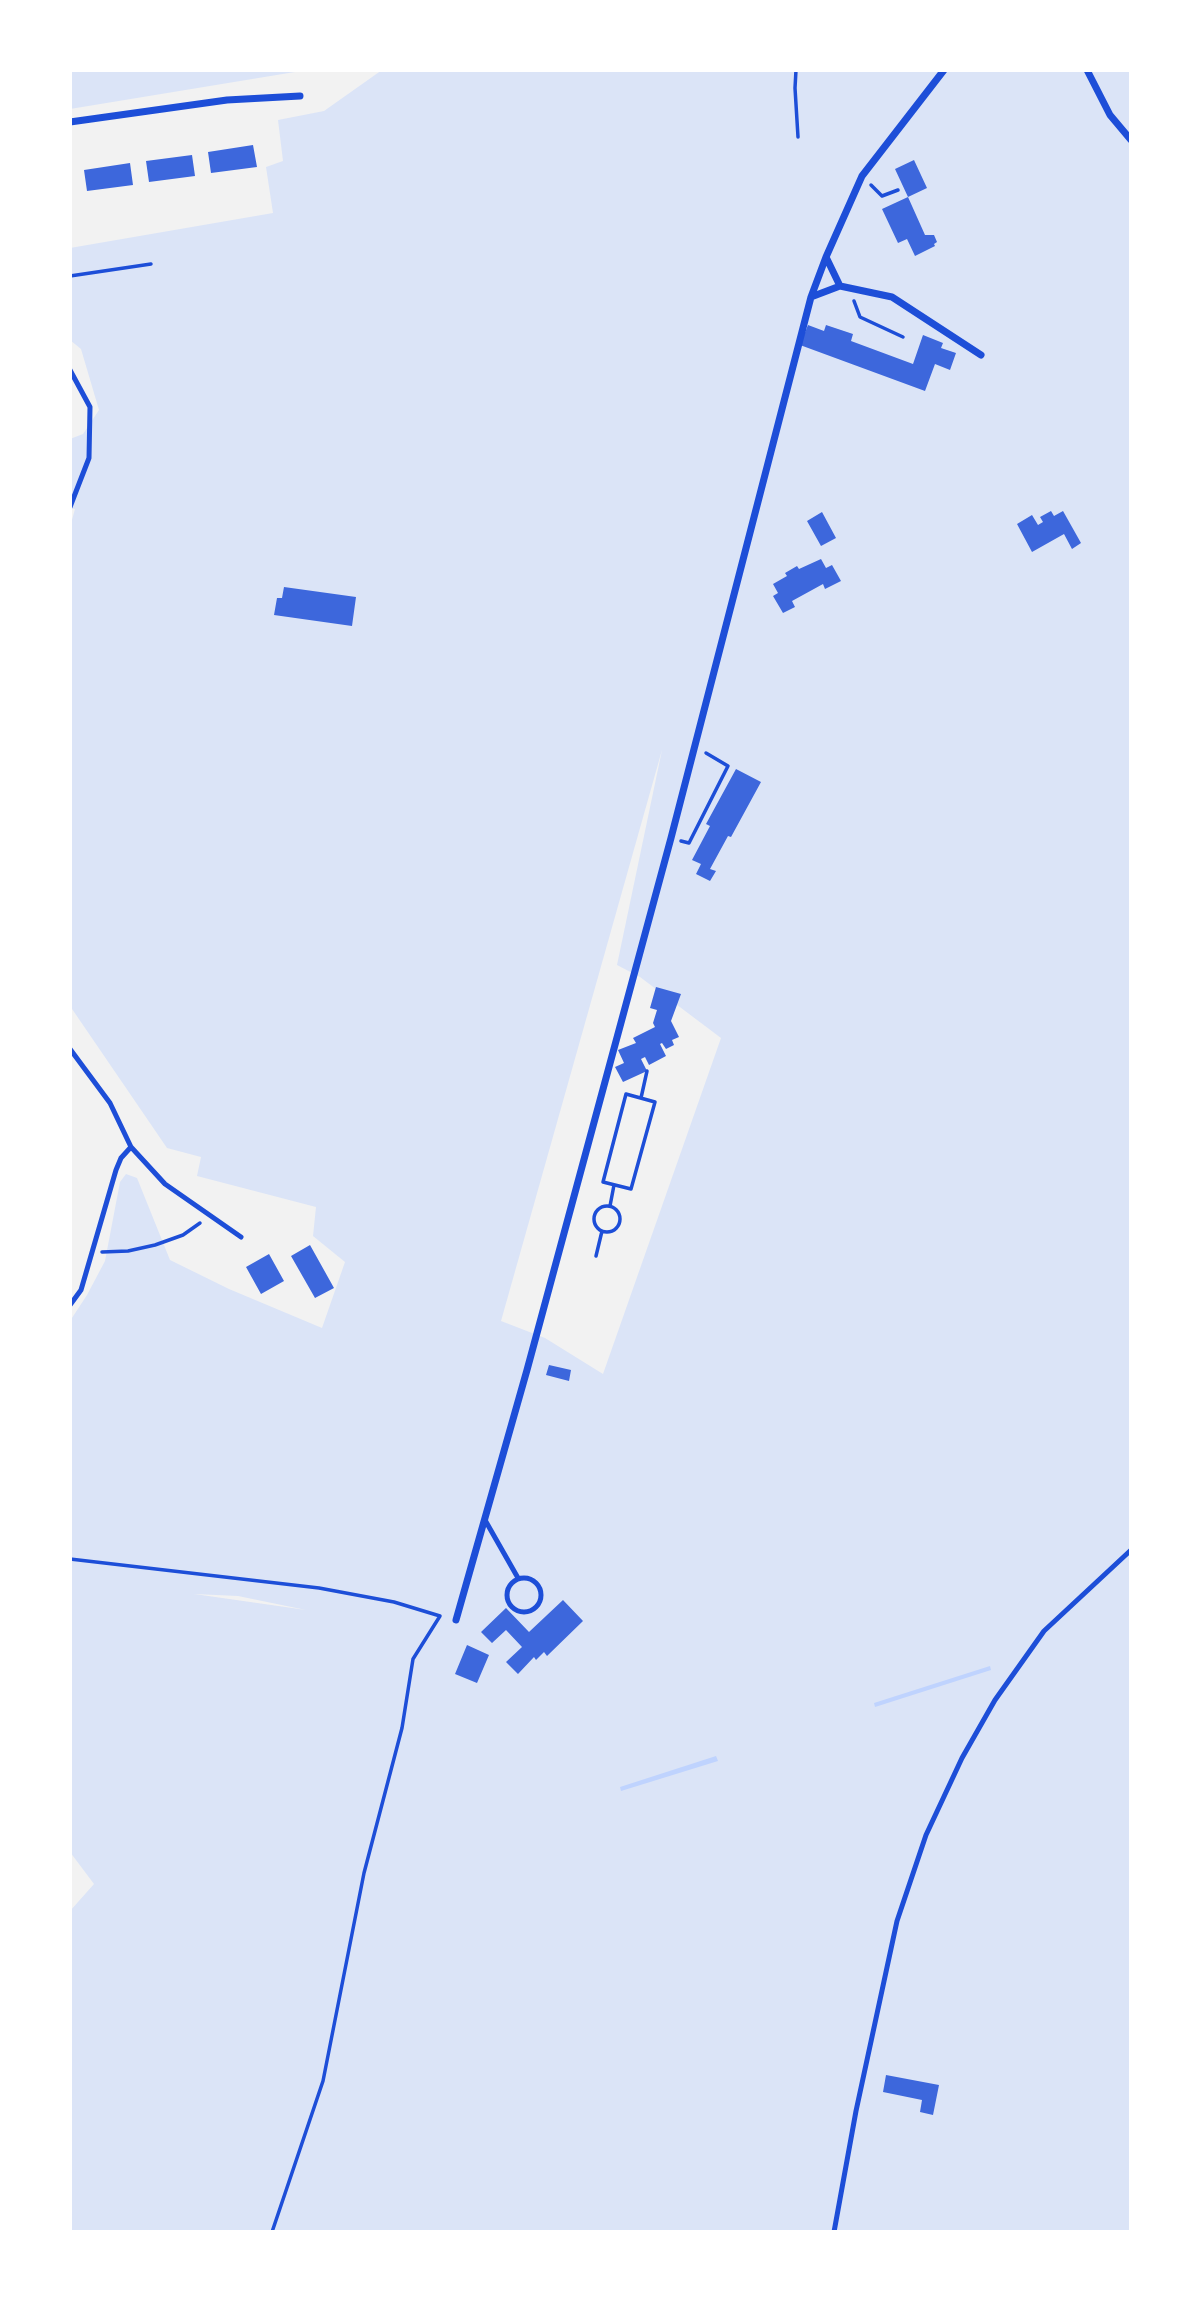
<!DOCTYPE html>
<style>
body{margin:0}
#map{position:relative;width:1201px;height:2302px;overflow:hidden;background:#f2f2f2;font-family:Rubik,sans-serif}
canvas{display:block}
.frame{position:absolute;inset:0;border:72px solid #fff;pointer-events:none}
</style>
<div id="map">
<canvas width="1201" height="2302"></canvas>
<div class="frame"></div>
</div>
<script>
const ctx = document.querySelector('canvas').getContext('2d');
ctx.lineJoin = 'round';
function paint(path, color) {
  ctx.fillStyle = color;
  ctx.fill(path, 'evenodd');
}
function shape(rows) {
  const path = new Path2D();
  for (const r of rows) {
    if (r.length === 3) {
      path.moveTo(r[0] + r[2], r[1]);
      path.arc(r[0], r[1], r[2], 0, 2 * Math.PI);
      continue;
    }
    path.moveTo(r[0], r[1]);
    for (let i = 2; i < r.length; i += 2) path.lineTo(r[i], r[i + 1]);
  }
  return path;
}
function strokePath(path, color, width, dash) {
  ctx.strokeStyle = color;
  ctx.lineWidth = width;
  ctx.lineCap = dash ? 'butt' : 'round';
  ctx.setLineDash(dash || []);
  ctx.stroke(path);
}
paint(shape([
 [70,70,307,70,70,109],
 [382,70,1131,70,1131,2232,70,2232,70,1911,94,1884,70,1852,70,1321,87,1295,105,1261,120,1182,126,1174,137,1178,170,1260,229,1289,322,1328,345,1262,313,1236,316,1207,197,1176,201,1157,167,1148,70,1006,70,527,75,509,70,508,70,439,83,434,99,410,81,349,70,340,70,248,273,213,266,167,283,161,278,120,324,111],
 [662,750,617,965,640,977,721,1038,603,1374,545,1338,501,1321],
 [194,1594,238,1596,306,1610]
]), '#dbe4f7');
paint(shape([
 [990,1666,991,1670,875,1707,874,1703],
 [716,1756,718,1761,621,1791,620,1787]
]), '#bfd3fe');
paint(shape([
 [253,145,257,167,211,173,208,152],
 [192,155,195,176,149,182,146,161],
 [914,160,927,188,908,197,895,169],
 [130,163,133,185,87,191,84,170],
 [908,197,925,235,934,235,937,242,934,244,935,246,915,256,907,239,898,243,882,209],
 [808,325,824,331,826,325,853,334,851,341,913,364,923,335,943,343,941,348,956,353,950,370,935,364,925,391,800,345],
 [1051,511,1054,516,1063,511,1081,543,1072,549,1064,534,1032,552,1017,524,1032,515,1038,525,1043,522,1040,517],
 [822,512,836,538,821,546,807,521],
 [821,559,826,568,832,565,841,581,825,589,823,584,792,601,795,607,783,613,773,596,778,593,773,584,787,576,785,573,797,566,799,569],
 [284,587,356,597,352,626,274,615,277,598,282,598],
 [736,769,761,782,731,837,728,836,710,869,716,871,710,881,696,874,701,864,692,860,710,826,706,824],
 [656,987,681,994,671,1021,679,1037,672,1040,674,1045,666,1049,662,1043,660,1044,666,1056,649,1065,645,1057,641,1059,647,1071,623,1082,615,1067,624,1063,618,1050,636,1043,633,1038,655,1027,653,1023,657,1010,650,1008],
 [310,1245,334,1288,315,1298,291,1256],
 [269,1254,284,1281,261,1294,246,1267],
 [549,1365,571,1370,569,1381,546,1375],
 [563,1600,583,1621,547,1656,544,1652,536,1660,534,1657,518,1674,506,1662,522,1647,506,1630,492,1643,481,1632,506,1608,529,1632],
 [467,1645,489,1655,477,1683,455,1674],
 [886,2075,939,2085,933,2115,920,2112,922,2100,883,2092]
]), '#3d67dc');
strokePath(shape([
 [796,70,795,88,798,137],
 [871,185,882,196,898,190],
 [70,276,151,264],
 [854,301,860,317,903,337],
 [681,841,689,843,728,766,706,753],
 [626,1094,655,1102,631,1189,603,1182,626,1094],
 [641,1098,647,1071],
 [610,1206,614,1185],
 [607,1219,13],
 [102,1252,128,1251,155,1245,183,1235,200,1223],
 [596,1256,602,1231],
 [70,1559,319,1588,394,1602,440,1616,413,1659,402,1728,364,1873,323,2081,272,2232]
]), '#1d4ed8', 3.5);
strokePath(shape([
 [70,370,90,407,89,458,70,507],
 [70,1049,110,1103,131,1147,165,1184,241,1237],
 [70,1305,81,1290,116,1170,121,1158,131,1147],
 [485,1520,518,1578],
 [524,1595,17],
 [834,2232,856,2111,897,1921,926,1835,962,1758,995,1700,1044,1631,1131,1550]
]), '#1d4ed8', 5);
strokePath(shape([
 [1087,70,1110,115,1131,140],
 [70,122,227,100,300,96],
 [840,286,826,257,862,176,944,70],
 [811,297,826,257],
 [456,1620,527,1370,671,838,811,297,840,286,892,297,981,355]
]), '#1d4ed8', 7);
</script>
